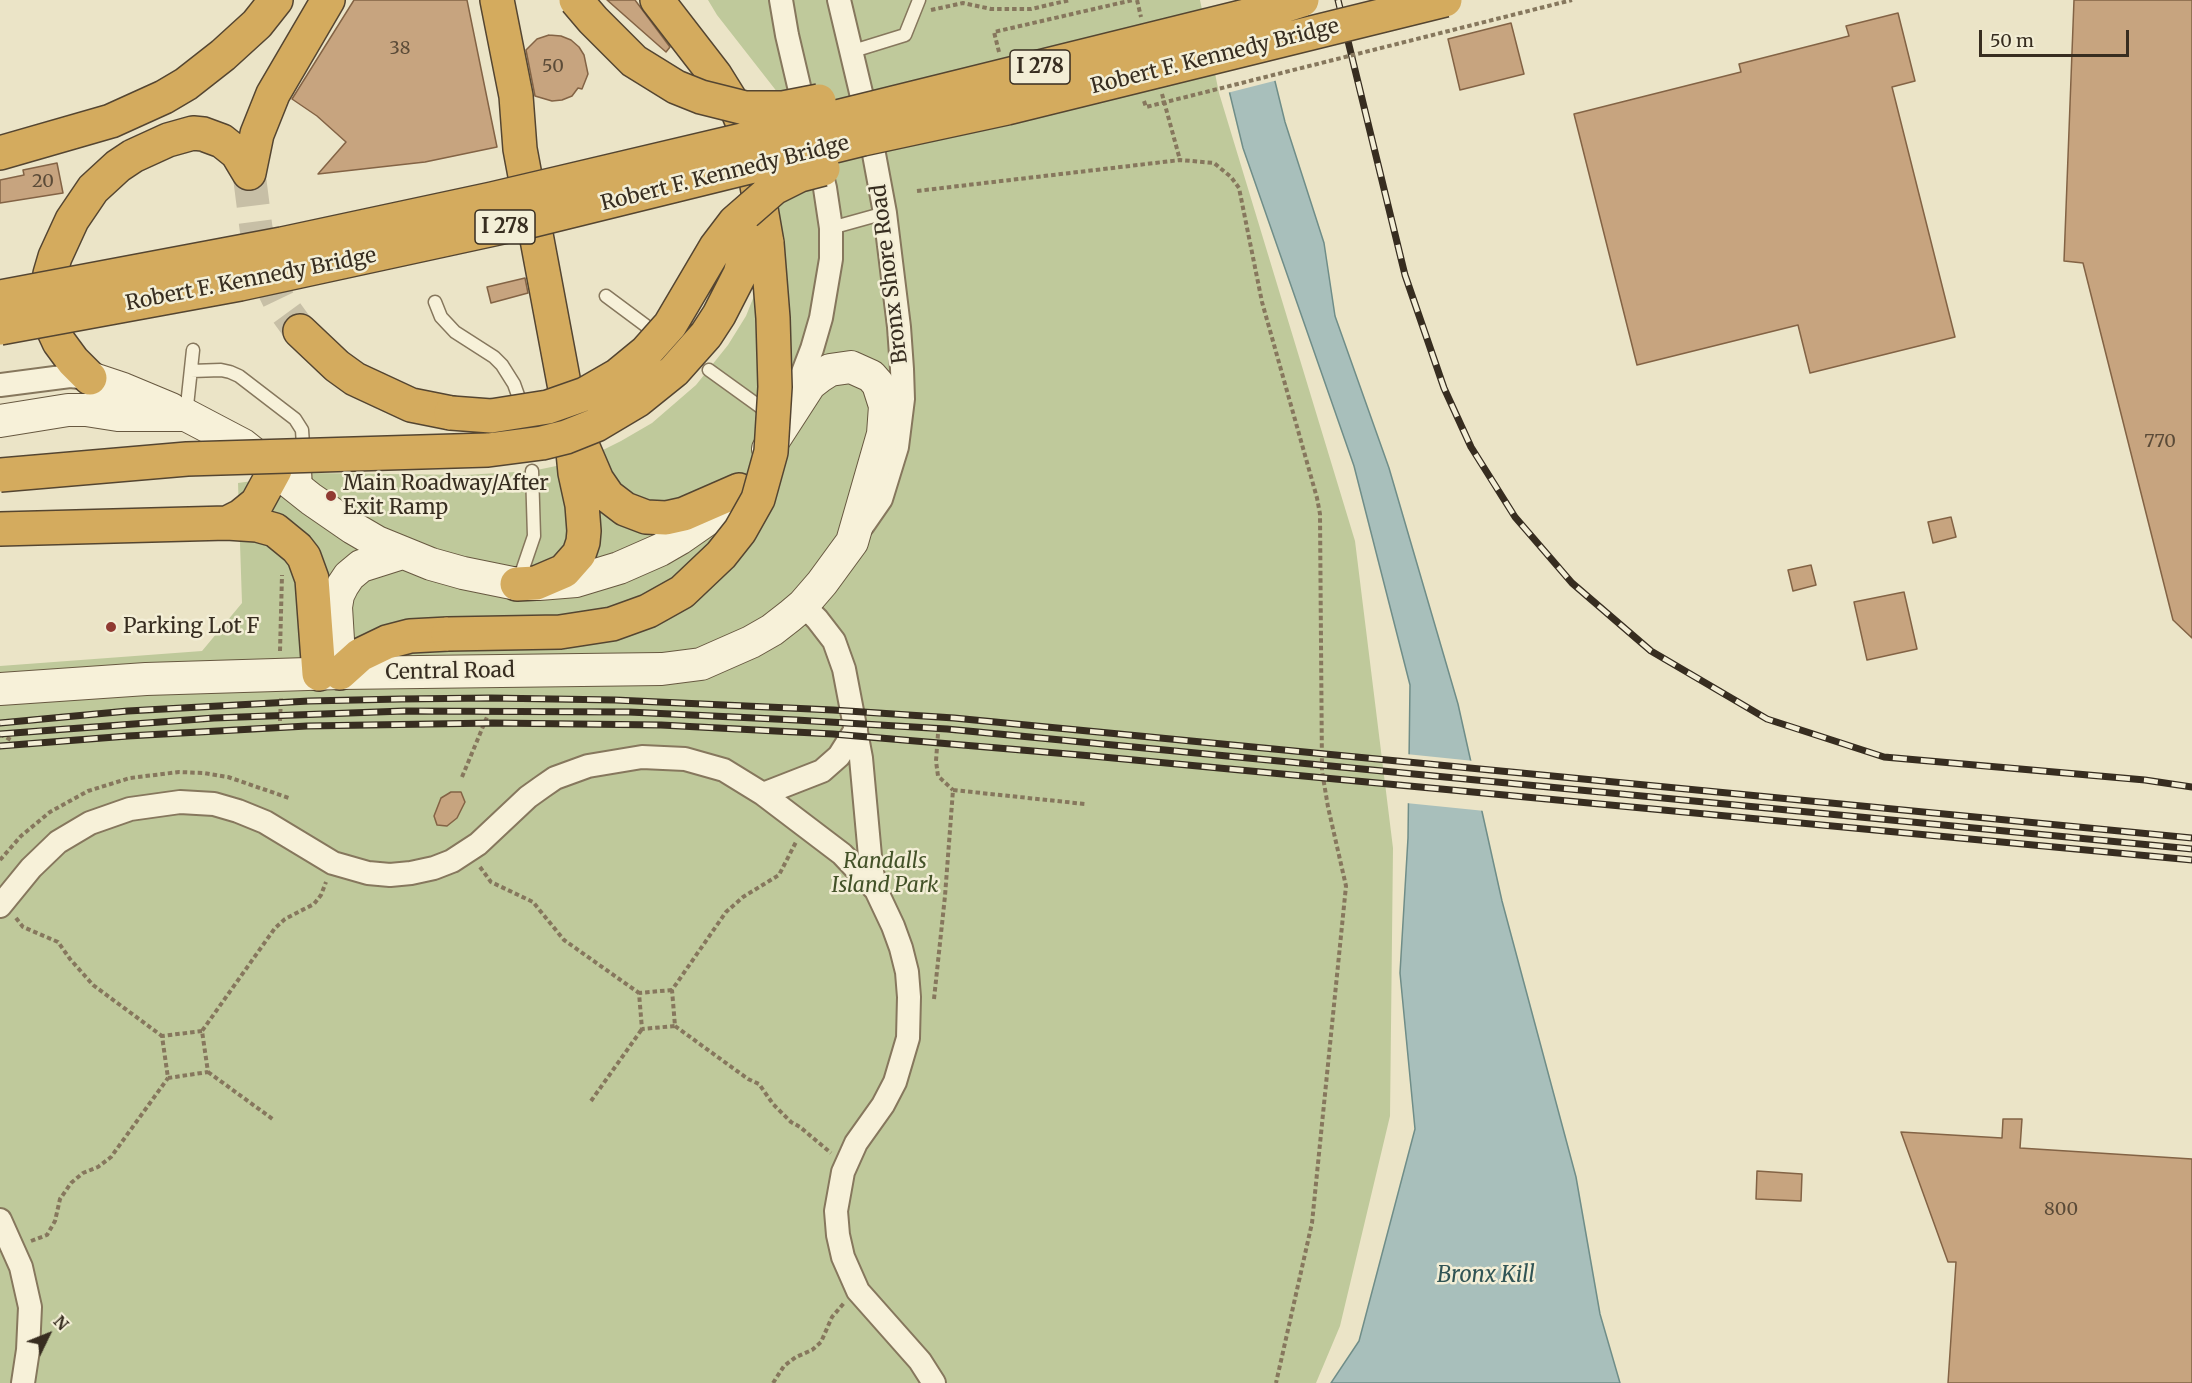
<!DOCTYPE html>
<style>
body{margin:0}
#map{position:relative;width:2192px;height:1383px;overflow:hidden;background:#ebe4c7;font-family:Merriweather,serif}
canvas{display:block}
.north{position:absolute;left:18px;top:1305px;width:60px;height:60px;-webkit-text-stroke:4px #f3eed6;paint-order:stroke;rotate:47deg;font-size:16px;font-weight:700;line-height:24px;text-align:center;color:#372d20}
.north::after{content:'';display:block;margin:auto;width:21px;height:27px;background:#372d20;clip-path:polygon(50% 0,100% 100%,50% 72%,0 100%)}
.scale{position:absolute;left:1979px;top:30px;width:150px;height:27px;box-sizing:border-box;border:3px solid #372d20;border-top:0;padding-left:8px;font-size:18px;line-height:21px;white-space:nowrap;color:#372d20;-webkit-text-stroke:4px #f3eed6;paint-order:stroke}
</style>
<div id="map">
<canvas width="2192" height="1383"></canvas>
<div class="north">N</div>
<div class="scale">50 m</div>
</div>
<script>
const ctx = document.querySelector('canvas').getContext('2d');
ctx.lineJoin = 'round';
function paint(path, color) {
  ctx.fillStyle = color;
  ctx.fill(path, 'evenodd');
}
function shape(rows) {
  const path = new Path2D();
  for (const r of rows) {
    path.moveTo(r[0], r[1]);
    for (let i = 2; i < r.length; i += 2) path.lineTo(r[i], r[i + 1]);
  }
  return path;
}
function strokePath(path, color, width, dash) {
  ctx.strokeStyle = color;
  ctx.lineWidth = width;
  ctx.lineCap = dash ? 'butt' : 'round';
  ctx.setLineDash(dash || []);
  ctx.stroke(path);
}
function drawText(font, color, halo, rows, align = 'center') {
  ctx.font = font + ' Merriweather,serif';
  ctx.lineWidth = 5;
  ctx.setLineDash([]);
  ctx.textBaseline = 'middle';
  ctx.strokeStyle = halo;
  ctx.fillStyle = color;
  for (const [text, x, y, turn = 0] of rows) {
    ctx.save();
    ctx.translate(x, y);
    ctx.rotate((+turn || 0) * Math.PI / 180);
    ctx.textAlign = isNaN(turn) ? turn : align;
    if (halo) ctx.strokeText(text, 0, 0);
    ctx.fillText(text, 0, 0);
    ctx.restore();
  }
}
paint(shape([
 [708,0,1200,0,1219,93,1355,541,1393,848,1390,1116,1340,1326,1316,1383,0,1383,0,666,202,651,242,603,238,483,311,473,465,475,532,471,561,465,595,454,621,441,652,423,696,385,728,345,746,316,770,256,779,208,785,102,717,15]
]), '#bfc99b');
const water = shape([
 [1207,0,1255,0,1285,122,1324,243,1335,316,1389,468,1458,704,1502,901,1576,1177,1600,1314,1620,1383,1331,1383,1359,1341,1415,1129,1400,973,1408,838,1410,685,1354,466,1243,148,1207,0]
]);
paint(water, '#a8bfbb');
strokePath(water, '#6f8d88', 1.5);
paint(shape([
 [1204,0,1258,0,1278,80,1227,93],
 [1406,754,1474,761,1485,811,1406,803]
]), '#ebe4c7');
const building = shape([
 [354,0,467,0,497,147,425,162,318,174,346,142,317,116,292,99,354,0],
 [607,0,635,0,670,47,666,52,607,0],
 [2074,0,2192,0,2192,638,2173,620,2083,263,2064,261,2074,0],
 [1898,13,1915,81,1892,87,1955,337,1810,373,1798,325,1637,365,1574,114,1741,72,1739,64,1849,36,1846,26,1898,13],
 [1511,23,1524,74,1460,90,1448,39,1511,23],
 [549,35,561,36,571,40,579,47,584,55,588,74,582,89,578,88,572,96,562,100,552,101,535,96,526,50,537,39,549,35],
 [57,163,63,193,0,203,0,180,24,175,23,170,57,163],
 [525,278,528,293,491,303,487,287,525,278],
 [1951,517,1956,537,1933,543,1928,522,1951,517],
 [1811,565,1816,585,1793,591,1788,570,1811,565],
 [1904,592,1917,649,1867,660,1854,602,1904,592],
 [451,792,461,792,465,802,457,818,447,826,437,825,434,816,441,798,451,792],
 [2003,1119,2022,1119,2020,1148,2192,1159,2192,1383,1948,1383,1956,1262,1948,1262,1901,1132,2002,1138,2003,1119],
 [1757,1171,1802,1174,1801,1201,1756,1199,1757,1171]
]);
paint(building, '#c7a47f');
strokePath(building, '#836345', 1.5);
strokePath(shape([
 [249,173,256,228,266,274,281,305,300,331]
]), '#c7bfa6', 33, [33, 16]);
const lane = shape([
 [850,52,905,35,919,0],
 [831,228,885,213],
 [606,296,649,328],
 [435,302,441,317,455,332,494,357,502,365,514,384,519,398],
 [709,370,770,414],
 [191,371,221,370,230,372,239,376,295,419,302,430,306,489],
 [186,415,193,350],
 [519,580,534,536,532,471]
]);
const street = shape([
 [781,0,787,35,806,116],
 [839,0,868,122,885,213,899,327,902,369,903,399,897,447,881,499,863,525],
 [0,385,70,376,90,378],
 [794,396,812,349,821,318,831,259,831,228,825,188,817,156],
 [803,605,817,619,834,641,844,669,861,758,871,867,876,890,893,926,901,948,907,972,909,997,908,1038,895,1082,883,1105,856,1143,843,1172,836,1211,838,1235,843,1257,858,1291,920,1361,934,1383],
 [763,794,842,854,875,889],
 [0,906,31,868,58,842,90,823,130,809,180,802,214,804,238,811,265,822,333,863,368,873,390,875,411,873,434,868,452,861,478,844,528,797,542,787,555,778,588,766,642,757,685,759,724,770,763,794,822,771,839,756,856,729],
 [0,1220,21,1267,30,1307,28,1350,23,1383]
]);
const secondary = shape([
 [90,378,123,389,171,409],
 [0,421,68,410,86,410,118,415,186,415,243,445,311,499,353,528,377,542,431,564,463,573,517,584,539,584,576,581,619,568,660,550,679,539,712,516,733,496],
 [340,673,336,607,338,595,343,585,349,576,361,566,402,553],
 [0,689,146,679,340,673,662,669,701,664,751,642,772,630,790,616,803,605,822,583,852,542,883,434,885,406,878,384,871,376,851,367,830,370,819,377,810,384,768,449]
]);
const highway = shape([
 [497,0,516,96,520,149,569,410,575,473,582,505,584,531,583,542,579,554,564,571,536,583,517,584],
 [657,0,715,75,738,112,743,124],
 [0,153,111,121,164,97,186,84,223,55,257,24,276,0],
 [249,173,257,134,273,94,328,0],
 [755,174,767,243],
 [300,331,337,366,355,379,411,405,451,413],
 [90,378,73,361,59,342,53,329,48,302,50,274,55,257,72,220,93,189,118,166,133,156,168,140,193,133,203,134,222,141,237,153,249,173],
 [582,445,597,480,608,496,625,509,646,517,666,518,684,514,739,490],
 [227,523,241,516,257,503,275,470],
 [0,529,227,523,257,525,275,530,297,548,304,557,312,579,319,674],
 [340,673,360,655,387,642,410,636,448,634]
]);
strokePath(lane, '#86775d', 15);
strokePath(street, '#86775d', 26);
strokePath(secondary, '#675840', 34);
strokePath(highway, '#544531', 36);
strokePath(shape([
 [1137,0,1141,17],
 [931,10,963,3,991,9,1031,9,1070,0],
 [1162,94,1180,160],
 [917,191,1180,160,1214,163,1231,177,1239,188,1262,302,1317,498,1320,514,1322,771,1328,807,1346,886,1312,1223,1276,1383],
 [280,651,282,575],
 [280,721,281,698],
 [0,734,11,740],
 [938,734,936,761,938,776,953,790],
 [462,777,487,717],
 [0,860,21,836,50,812,88,791,130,778,179,772,203,773,228,777,289,798],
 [480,867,491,882,533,902,564,940,639,993],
 [16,918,23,927,58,942,70,959,93,985,162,1036],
 [672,990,639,993,642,1029,675,1026,672,990,726,912,743,897,779,875,796,842],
 [934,999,945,896,953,790,1085,804],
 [675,1026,748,1079,759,1084,773,1104,791,1122,800,1127,831,1153],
 [202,1031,162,1036,168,1078,208,1072,202,1031,275,928,285,919,314,904,321,895,326,882],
 [208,1072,274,1120],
 [591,1101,642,1029],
 [31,1241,47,1235,55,1221,60,1199,71,1183,83,1173,98,1167,111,1157,168,1078],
 [773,1383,784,1366,796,1357,812,1350,821,1342,832,1317,844,1303]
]), '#86775d', 4, [4.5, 3]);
strokePath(lane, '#f7f1d9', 12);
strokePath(street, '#f7f1d9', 22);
strokePath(secondary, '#f7f1d9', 32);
strokePath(highway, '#d4ab5e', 33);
const rail = shape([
 [1338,0,1405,275,1444,388,1471,447,1515,517,1572,583,1651,651,1767,719,1884,757,2145,780,2192,787],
 [0,723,128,711,309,701,401,699,491,698,615,700,833,710,954,718,2192,838],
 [0,734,214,718,404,711,629,712,796,720,947,729,2192,849],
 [0,746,128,736,307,726,493,723,661,725,833,734,1092,756,2192,860]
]);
strokePath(rail, '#372d20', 7);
strokePath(rail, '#f3eed6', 4.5, [14]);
const highwayBridge = shape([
 [576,0,593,20,634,61,676,87,701,97,745,108,783,108,819,101],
 [0,297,282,244,492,199,776,132,1274,9,1302,0],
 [0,328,240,284,526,222,863,139,1007,108,1445,0],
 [451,413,491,416,548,407,585,394,618,375,646,352,670,325,716,247,735,222,774,188,800,175,823,169],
 [0,475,187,459,488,450,542,443,566,437,596,425,638,400,674,371,706,335,719,315,740,274,749,240],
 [448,634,560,632,612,624,648,611,682,592,721,555,740,531,758,499,771,452,775,387,773,318,767,243]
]);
strokePath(highwayBridge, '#544531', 36, []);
strokePath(shape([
 [999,52,994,32,1133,0],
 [1144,101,1146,107,1572,0]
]), '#86775d', 4, [4.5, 3]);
strokePath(highwayBridge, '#d4ab5e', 33);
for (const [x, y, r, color] of [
 [331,496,6,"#903a32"],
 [111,627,6,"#903a32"]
]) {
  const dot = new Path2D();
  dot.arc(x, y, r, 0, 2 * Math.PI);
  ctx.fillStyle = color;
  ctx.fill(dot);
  strokePath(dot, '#f3eed6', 2);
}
drawText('18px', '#5b4b38', null, [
 ["38",400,49],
 ["50",553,67],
 ["20",43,182],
 ["770",2160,442],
 ["800",2061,1210]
]);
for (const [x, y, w] of [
 [1040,67,60],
 [505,227,60]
]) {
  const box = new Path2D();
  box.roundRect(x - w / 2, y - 17, w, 34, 4.5);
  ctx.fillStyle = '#f3eed6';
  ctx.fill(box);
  strokePath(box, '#372d20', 1.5);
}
drawText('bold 20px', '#372d20', null, [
 ["I 278",1040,67],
 ["I 278",505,227]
]);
drawText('21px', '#372d20', '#f3eed6', [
 ["Robert F. Kennedy Bridge",1215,57,-14],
 ["Robert F. Kennedy Bridge",725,174,-14],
 ["Bronx Shore Road",890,274,-97],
 ["Robert F. Kennedy Bridge",251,280,-11],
 ["Central Road",450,672,-1]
]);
drawText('21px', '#372d20', '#f3eed6', [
 ["Main Roadway/After",343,484],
 ["Exit Ramp",343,508],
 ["Parking Lot F",123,627]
], 'left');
drawText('italic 21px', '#435228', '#f3eed6', [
 ["Randalls",885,862],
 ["Island Park",885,886]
]);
drawText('italic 22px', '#305455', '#f3eed6', [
 ["Bronx Kill",1486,1276]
]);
</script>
